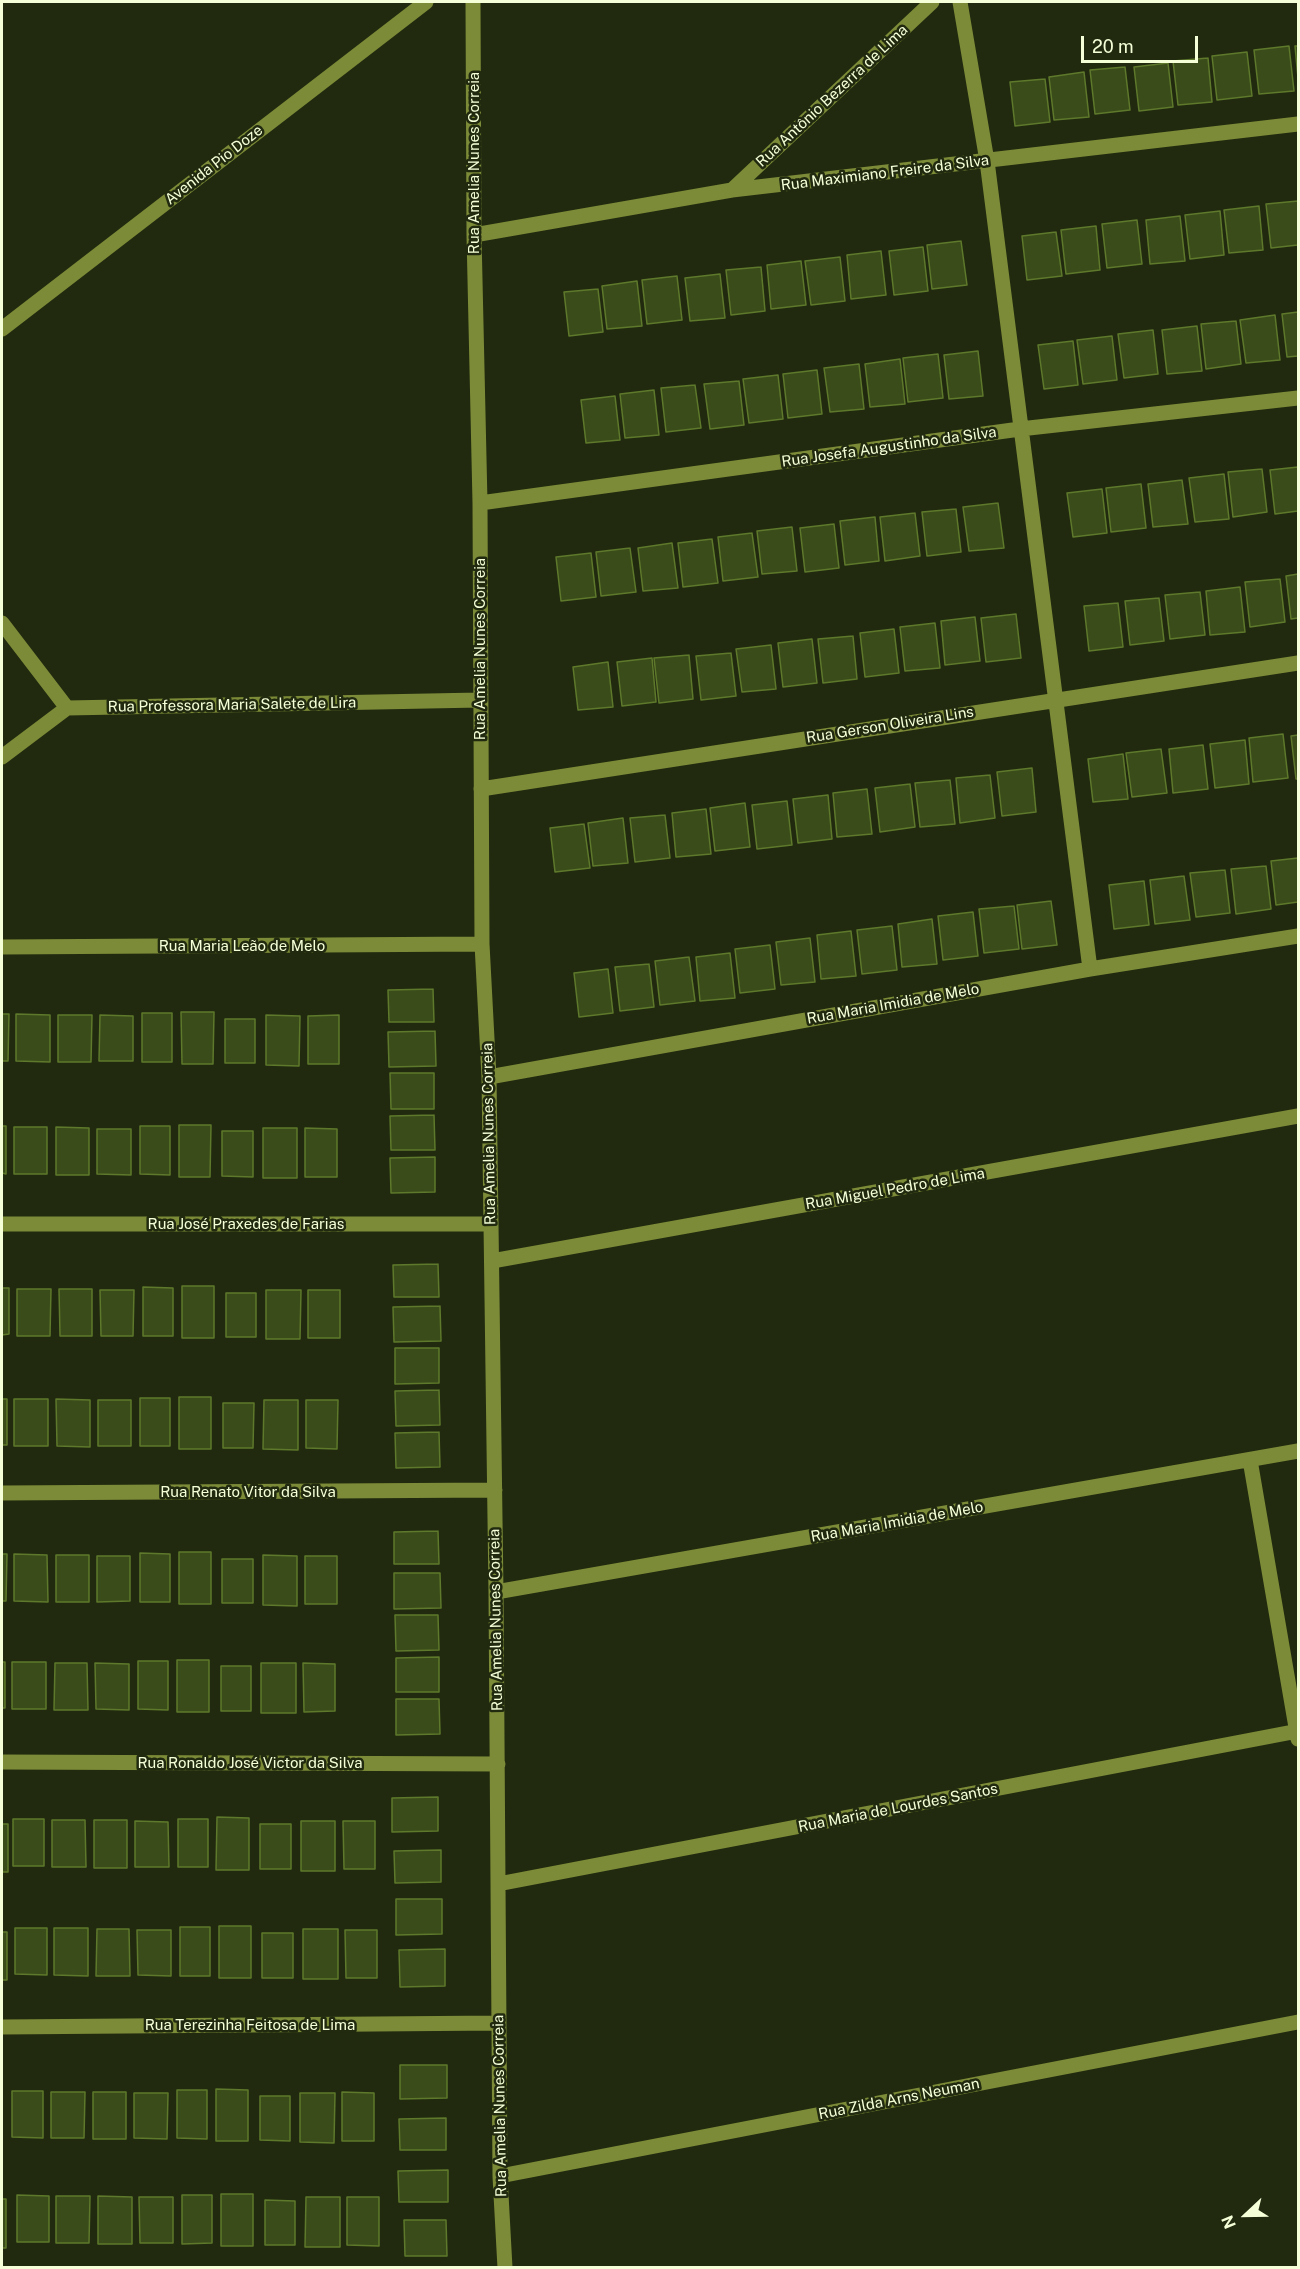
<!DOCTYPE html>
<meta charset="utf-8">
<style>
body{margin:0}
#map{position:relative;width:1300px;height:2269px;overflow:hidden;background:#212a0f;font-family:"Public Sans",sans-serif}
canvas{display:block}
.frame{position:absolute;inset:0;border:3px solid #f5ffd8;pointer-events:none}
.north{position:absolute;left:1216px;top:2185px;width:60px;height:60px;-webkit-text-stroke:4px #212a0f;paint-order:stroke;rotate:248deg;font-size:16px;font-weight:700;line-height:24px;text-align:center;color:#f5ffd8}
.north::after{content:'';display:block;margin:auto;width:21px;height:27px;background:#f5ffd8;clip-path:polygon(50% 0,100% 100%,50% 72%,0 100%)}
.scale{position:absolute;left:1081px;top:36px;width:117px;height:27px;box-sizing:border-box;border:3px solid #f5ffd8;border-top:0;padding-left:8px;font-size:18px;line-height:21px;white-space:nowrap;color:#f5ffd8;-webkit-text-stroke:4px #212a0f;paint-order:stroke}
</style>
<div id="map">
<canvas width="1300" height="2269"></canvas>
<div class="frame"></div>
<div class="north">N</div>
<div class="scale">20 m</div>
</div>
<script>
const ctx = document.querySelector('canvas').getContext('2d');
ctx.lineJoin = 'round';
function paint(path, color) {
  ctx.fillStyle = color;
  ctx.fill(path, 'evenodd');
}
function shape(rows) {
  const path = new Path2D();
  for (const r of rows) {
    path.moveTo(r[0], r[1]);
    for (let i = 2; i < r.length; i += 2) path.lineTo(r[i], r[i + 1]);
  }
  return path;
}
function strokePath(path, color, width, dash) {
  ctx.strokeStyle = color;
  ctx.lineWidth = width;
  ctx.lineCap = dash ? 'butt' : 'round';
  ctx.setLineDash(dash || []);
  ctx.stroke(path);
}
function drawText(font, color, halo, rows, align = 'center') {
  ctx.font = font + ' "Public Sans",sans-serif';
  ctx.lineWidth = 5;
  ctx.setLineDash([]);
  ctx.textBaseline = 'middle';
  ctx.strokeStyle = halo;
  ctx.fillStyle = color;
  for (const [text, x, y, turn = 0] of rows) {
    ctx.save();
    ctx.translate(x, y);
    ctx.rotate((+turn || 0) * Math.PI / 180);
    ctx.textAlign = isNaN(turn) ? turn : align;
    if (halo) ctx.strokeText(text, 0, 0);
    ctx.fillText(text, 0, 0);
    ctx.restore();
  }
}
const building = shape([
 [1289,46,1294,91,1259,94,1254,50,1289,46],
 [1295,46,1298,46,1298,78,1295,46],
 [1247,52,1252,96,1217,100,1212,56,1247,52],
 [1208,58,1212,102,1178,105,1173,61,1208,58],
 [1168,63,1173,107,1139,111,1134,67,1168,63],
 [1125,67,1130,110,1095,114,1090,70,1125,67],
 [1084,72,1089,117,1054,120,1049,77,1084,72],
 [1045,79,1050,122,1015,126,1010,82,1045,79],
 [1298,201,1298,245,1271,248,1266,204,1298,201],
 [1259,206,1263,250,1229,253,1224,210,1259,206],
 [1220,211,1224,255,1190,259,1185,215,1220,211],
 [1180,216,1185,261,1150,264,1146,220,1180,216],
 [1137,220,1142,264,1107,268,1102,224,1137,220],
 [1096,226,1100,270,1066,274,1061,230,1096,226],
 [1056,232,1062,276,1027,280,1022,236,1056,232],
 [961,241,967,285,932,289,927,245,961,241],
 [923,247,928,291,894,295,889,251,923,247],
 [881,251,886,295,851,299,847,255,881,251],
 [840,257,845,301,811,305,805,261,840,257],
 [801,261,806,305,771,309,767,265,801,261],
 [761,267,765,311,731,315,726,270,761,267],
 [720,274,725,318,690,321,685,278,720,274],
 [677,276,682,320,647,324,642,280,677,276],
 [637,281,642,326,607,329,602,286,637,281],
 [598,289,603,332,569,336,564,292,598,289],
 [1298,312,1298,356,1287,357,1282,314,1298,312],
 [1275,315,1280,360,1246,363,1240,320,1275,315],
 [1236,321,1241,364,1206,369,1201,324,1236,321],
 [1197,326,1202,371,1167,374,1162,330,1197,326],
 [1153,330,1158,374,1124,378,1118,334,1153,330],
 [1112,336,1117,380,1083,384,1077,340,1112,336],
 [1073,341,1078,385,1044,389,1038,345,1073,341],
 [978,351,983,396,949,399,944,355,978,351],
 [938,354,943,398,908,402,903,358,938,354],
 [900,359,905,404,870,407,865,364,900,359],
 [859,364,864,409,830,412,824,368,859,364],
 [817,370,822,414,788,418,783,374,817,370],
 [778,375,783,419,749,423,743,379,778,375],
 [739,381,744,425,710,429,704,384,739,381],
 [695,385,701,428,666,432,661,388,695,385],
 [654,390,659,435,625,438,620,394,654,390],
 [615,396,620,440,586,443,581,400,615,396],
 [1298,467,1298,511,1275,514,1270,470,1298,467],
 [1262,469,1267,512,1233,517,1228,472,1262,469],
 [1224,474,1229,519,1195,522,1189,478,1224,474],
 [1182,480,1188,524,1153,527,1148,484,1182,480],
 [1141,484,1146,528,1111,532,1106,488,1141,484],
 [1102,489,1107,533,1073,537,1067,493,1102,489],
 [998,503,1004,548,969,551,963,507,998,503],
 [956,509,961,552,927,556,922,512,956,509],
 [915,513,920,556,885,561,880,517,915,513],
 [875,517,879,561,845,565,840,521,875,517],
 [834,524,839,568,805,572,800,528,834,524],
 [792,527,797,571,762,574,757,531,792,527],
 [752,533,758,577,723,581,718,537,752,533],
 [712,539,718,583,683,587,678,543,712,539],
 [672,543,678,588,643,591,638,548,672,543],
 [630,548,636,592,601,596,596,552,630,548],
 [591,553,596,597,561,601,556,557,591,553],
 [1298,574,1298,618,1291,619,1286,576,1298,574],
 [1280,579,1285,622,1250,627,1245,582,1280,579],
 [1240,587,1245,632,1210,635,1206,591,1240,587],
 [1200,592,1205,635,1170,639,1165,595,1200,592],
 [1159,598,1164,641,1130,645,1125,601,1159,598],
 [1118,603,1123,647,1089,651,1084,606,1118,603],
 [1016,614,1021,658,986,662,981,618,1016,614],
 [975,617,980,661,945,665,941,621,975,617],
 [935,623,940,668,905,671,900,627,935,623],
 [894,629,899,673,865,677,860,633,894,629],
 [853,636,857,679,823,683,818,639,853,636],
 [812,639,817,683,783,687,778,643,812,639],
 [771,645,776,689,742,692,736,649,771,645],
 [731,653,736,696,701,700,696,656,731,653],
 [689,655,693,699,659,703,654,658,689,655],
 [652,658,656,702,622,706,617,662,652,658],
 [608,662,613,707,578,710,573,667,608,662],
 [1283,734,1288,778,1253,782,1249,738,1283,734],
 [1298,735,1298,779,1296,779,1291,736,1298,735],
 [1245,740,1249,784,1215,788,1210,744,1245,740],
 [1203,745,1208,789,1173,793,1169,749,1203,745],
 [1161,749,1167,793,1132,797,1126,753,1161,749],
 [1123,754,1128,799,1093,802,1088,759,1123,754],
 [1032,768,1036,812,1002,816,997,772,1032,768],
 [990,775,995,818,960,823,956,778,990,775],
 [950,780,955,824,920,827,915,783,950,780],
 [910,784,915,827,880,832,875,788,910,784],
 [867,789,872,834,837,837,833,793,867,789],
 [828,795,832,839,798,843,793,799,828,795],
 [787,801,792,845,757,849,752,805,787,801],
 [745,803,750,847,715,851,710,808,745,803],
 [706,809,711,854,676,857,672,813,706,809],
 [665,815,670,858,635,862,630,818,665,815],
 [623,818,628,863,593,866,588,823,623,818],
 [584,824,590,868,555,872,550,828,584,824],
 [1298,858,1298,902,1276,905,1271,861,1298,858],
 [1266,866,1271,909,1236,914,1231,869,1266,866],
 [1225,870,1230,913,1196,917,1190,873,1225,870],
 [1184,876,1190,920,1155,924,1150,880,1184,876],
 [1144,881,1149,925,1114,929,1109,885,1144,881],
 [1051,901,1057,945,1022,949,1017,905,1051,901],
 [1014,906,1019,949,984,953,979,909,1014,906],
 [973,912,978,956,943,960,938,916,973,912],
 [932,919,937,964,902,967,898,924,932,919],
 [892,926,897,970,862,974,857,930,892,926],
 [851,931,856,976,821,979,817,935,851,931],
 [810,938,815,982,781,985,776,942,810,938],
 [770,945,775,989,740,993,735,949,770,945],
 [730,953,735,998,700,1001,696,957,730,953],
 [689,957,695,1001,660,1005,655,961,689,957],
 [649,964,654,1007,620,1011,615,967,649,964],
 [608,969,613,1013,579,1017,574,973,608,969],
 [433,989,434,1022,389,1022,388,990,433,989],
 [181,1012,214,1012,213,1064,182,1064,181,1012],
 [142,1013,172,1013,172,1062,142,1062,142,1013],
 [2,1014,9,1014,8,1061,2,1061,2,1014],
 [16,1014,50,1015,50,1062,16,1061,16,1014],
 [58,1015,92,1015,91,1062,58,1062,58,1015],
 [100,1015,133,1016,133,1061,99,1061,100,1015],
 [266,1015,300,1016,299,1066,266,1065,266,1015],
 [339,1015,339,1064,308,1064,308,1016,339,1015],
 [225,1019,255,1019,255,1063,225,1063,225,1019],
 [435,1031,436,1066,389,1067,388,1032,435,1031],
 [390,1073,434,1073,434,1109,391,1109,390,1073],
 [434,1115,435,1150,391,1150,390,1116,434,1115],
 [179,1125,211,1125,210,1177,179,1177,179,1125],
 [2,1126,6,1126,6,1174,2,1173,2,1126],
 [140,1126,170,1126,170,1175,140,1174,140,1126],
 [14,1127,47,1127,47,1174,14,1174,14,1127],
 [56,1127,89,1128,89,1175,56,1175,56,1127],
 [263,1128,297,1128,297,1178,263,1178,263,1128],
 [305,1128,337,1129,337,1177,305,1177,305,1128],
 [97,1129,131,1129,131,1175,97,1174,97,1129],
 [222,1131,253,1131,253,1177,222,1176,222,1131],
 [435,1157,435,1192,391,1193,390,1158,435,1157],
 [438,1264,439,1297,394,1297,393,1265,438,1264],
 [182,1286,214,1286,214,1338,182,1338,182,1286],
 [143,1287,173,1288,173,1336,143,1336,143,1287],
 [2,1288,9,1288,9,1334,2,1335,2,1288],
 [17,1289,51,1289,50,1336,17,1336,17,1289],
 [59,1289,92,1289,92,1336,60,1336,59,1289],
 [100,1290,134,1290,133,1336,101,1336,100,1290],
 [266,1290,301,1290,300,1339,266,1339,266,1290],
 [308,1290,340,1290,340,1338,308,1338,308,1290],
 [226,1293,256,1293,256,1337,226,1337,226,1293],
 [440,1306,441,1341,394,1342,393,1307,440,1306],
 [395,1348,439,1348,439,1383,395,1384,395,1348],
 [439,1390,440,1425,396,1426,395,1391,439,1390],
 [179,1397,211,1397,211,1449,179,1449,179,1397],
 [140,1398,170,1398,170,1446,140,1446,140,1398],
 [2,1399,7,1399,7,1445,2,1445,2,1399],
 [14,1399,48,1399,48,1446,14,1446,14,1399],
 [56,1399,90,1400,90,1447,57,1446,56,1399],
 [98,1400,131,1400,131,1446,98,1446,98,1400],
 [264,1400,298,1400,298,1450,263,1449,264,1400],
 [306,1400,338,1400,337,1449,306,1448,306,1400],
 [223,1403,254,1403,253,1448,223,1448,223,1403],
 [439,1432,440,1467,396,1468,395,1433,439,1432],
 [438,1531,439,1564,394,1564,394,1532,438,1531],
 [179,1552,211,1552,211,1604,179,1604,179,1552],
 [140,1553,170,1554,170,1602,140,1602,140,1553],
 [2,1554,7,1554,6,1601,2,1601,2,1554],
 [14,1554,47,1555,48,1602,14,1601,14,1554],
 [56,1555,89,1555,89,1602,56,1602,56,1555],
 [263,1555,297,1556,297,1606,263,1605,263,1555],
 [97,1556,130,1556,130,1601,97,1602,97,1556],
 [305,1556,337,1556,337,1604,305,1604,305,1556],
 [222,1559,253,1559,253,1603,222,1603,222,1559],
 [394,1573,440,1573,441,1608,394,1609,394,1573],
 [395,1615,438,1615,439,1650,396,1651,395,1615],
 [439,1657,439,1692,396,1692,396,1658,439,1657],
 [177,1660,209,1660,209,1712,177,1712,177,1660],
 [138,1661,168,1661,168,1710,138,1709,138,1661],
 [2,1662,5,1662,5,1708,2,1708,2,1662],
 [12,1662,46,1662,46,1709,12,1709,12,1662],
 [55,1663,87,1663,88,1710,54,1710,55,1663],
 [95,1663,129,1664,129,1710,96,1709,95,1663],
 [261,1663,296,1663,296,1713,261,1713,261,1663],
 [303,1663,335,1664,335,1711,304,1712,303,1663],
 [221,1666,251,1666,251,1711,221,1711,221,1666],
 [396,1699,439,1699,440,1734,396,1735,396,1699],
 [438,1797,438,1831,392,1832,392,1798,438,1797],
 [217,1817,249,1818,249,1870,216,1870,217,1817],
 [13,1819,44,1819,44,1866,13,1866,13,1819],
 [178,1819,208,1819,208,1867,178,1867,178,1819],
 [52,1820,85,1820,86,1867,52,1867,52,1820],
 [94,1820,127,1820,127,1868,94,1868,94,1820],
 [135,1821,168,1822,169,1867,135,1867,135,1821],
 [301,1821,335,1821,335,1871,301,1871,301,1821],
 [343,1821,375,1821,375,1869,344,1869,343,1821],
 [2,1824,8,1824,8,1872,2,1872,2,1824],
 [260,1824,291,1824,291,1869,260,1869,260,1824],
 [441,1850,441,1882,395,1883,394,1851,441,1850],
 [396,1899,442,1899,442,1934,396,1935,396,1899],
 [219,1926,251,1926,251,1978,219,1978,219,1926],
 [180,1927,210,1927,210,1976,180,1976,180,1927],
 [15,1928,47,1928,47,1975,15,1974,15,1928],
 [54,1928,88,1928,88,1976,54,1975,54,1928],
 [97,1929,129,1929,130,1976,96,1976,97,1929],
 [303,1929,338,1929,338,1979,303,1979,303,1929],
 [137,1930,171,1930,171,1976,138,1975,137,1930],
 [345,1930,377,1930,377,1978,346,1978,345,1930],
 [2,1932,7,1932,7,1980,2,1980,2,1932],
 [262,1933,293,1933,293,1978,262,1978,262,1933],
 [445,1949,445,1986,400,1987,399,1950,445,1949],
 [400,2065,447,2065,447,2098,400,2099,400,2065],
 [216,2089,248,2090,248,2141,216,2141,216,2089],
 [177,2090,207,2090,207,2139,177,2138,177,2090],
 [12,2091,43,2091,43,2138,12,2137,12,2091],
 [51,2092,85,2092,84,2138,51,2138,51,2092],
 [93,2092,126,2092,126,2139,93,2139,93,2092],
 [342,2092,374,2093,374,2141,342,2141,342,2092],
 [134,2093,168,2093,167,2139,134,2138,134,2093],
 [300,2093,335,2093,334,2143,300,2142,300,2093],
 [260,2096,290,2096,290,2141,260,2140,260,2096],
 [446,2118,446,2150,400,2150,399,2119,446,2118],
 [448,2170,448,2202,399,2202,398,2171,448,2170],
 [221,2194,253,2194,253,2246,221,2246,221,2194],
 [17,2195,49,2196,49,2242,17,2242,17,2195],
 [182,2195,212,2195,212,2243,182,2244,182,2195],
 [56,2196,90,2196,89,2243,56,2243,56,2196],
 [98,2196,132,2197,132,2244,98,2244,98,2196],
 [139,2197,173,2197,173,2243,140,2243,139,2197],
 [306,2197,340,2197,340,2247,305,2247,306,2197],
 [347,2197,379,2197,379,2246,347,2245,347,2197],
 [2,2199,6,2199,6,2248,2,2248,2,2199],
 [265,2200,295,2201,295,2245,265,2245,265,2200],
 [404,2220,446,2220,447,2256,405,2256,404,2220]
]);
paint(building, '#3a4c1a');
strokePath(building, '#5e792b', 1.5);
strokePath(shape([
 [473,2,474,235,480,503,482,944,489,1077,496,1592,500,2176,505,2268],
 [960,2,987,161,1090,969],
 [732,190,932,2],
 [474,235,732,190,1298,124],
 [2,329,426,2],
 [480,503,1020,429,1298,398],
 [2,623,67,708],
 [2,757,67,708,480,700],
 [481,789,1298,663],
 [2,947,482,944],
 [489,1077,1090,969,1298,936],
 [2,1224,491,1224],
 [492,1261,1298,1116],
 [1250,1460,1298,1739],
 [2,1493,495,1490],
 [496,1592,1298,1451],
 [2,1762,498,1764],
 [498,1884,1298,1731],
 [2,2027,499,2023],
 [500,2176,1298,2022]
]), '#7c8b37', 15);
drawText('15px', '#f5ffd8', '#212a0f', [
 ["Rua Antônio Bezerra de Lima",832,96,-43],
 ["Rua Amelia Nunes Correia",474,163,-90],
 ["Avenida Pio Doze",214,165,-38],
 ["Rua Maximiano Freire da Silva",885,173,-7],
 ["Rua Josefa Augustinho da Silva",889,447,-8],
 ["Rua Amelia Nunes Correia",480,649,-90],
 ["Rua Professora Maria Salete de Lira",232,705,-1],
 ["Rua Gerson Oliveira Lins",890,725,-9],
 ["Rua Maria Leão de Melo",242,946],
 ["Rua Maria Imidia de Melo",893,1004,-10],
 ["Rua Amelia Nunes Correia",489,1134,-91],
 ["Rua Miguel Pedro de Lima",895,1189,-10],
 ["Rua José Praxedes de Farias",246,1224],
 ["Rua Renato Vitor da Silva",248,1492],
 ["Rua Maria Imidia de Melo",897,1522,-10],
 ["Rua Amelia Nunes Correia",496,1620,-91],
 ["Rua Ronaldo José Victor da Silva",250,1763],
 ["Rua Maria de Lourdes Santos",898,1808,-11],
 ["Rua Terezinha Feitosa de Lima",250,2025],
 ["Rua Zilda Arns Neuman",899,2099,-11],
 ["Rua Amelia Nunes Correia",500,2106,-91]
]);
</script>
